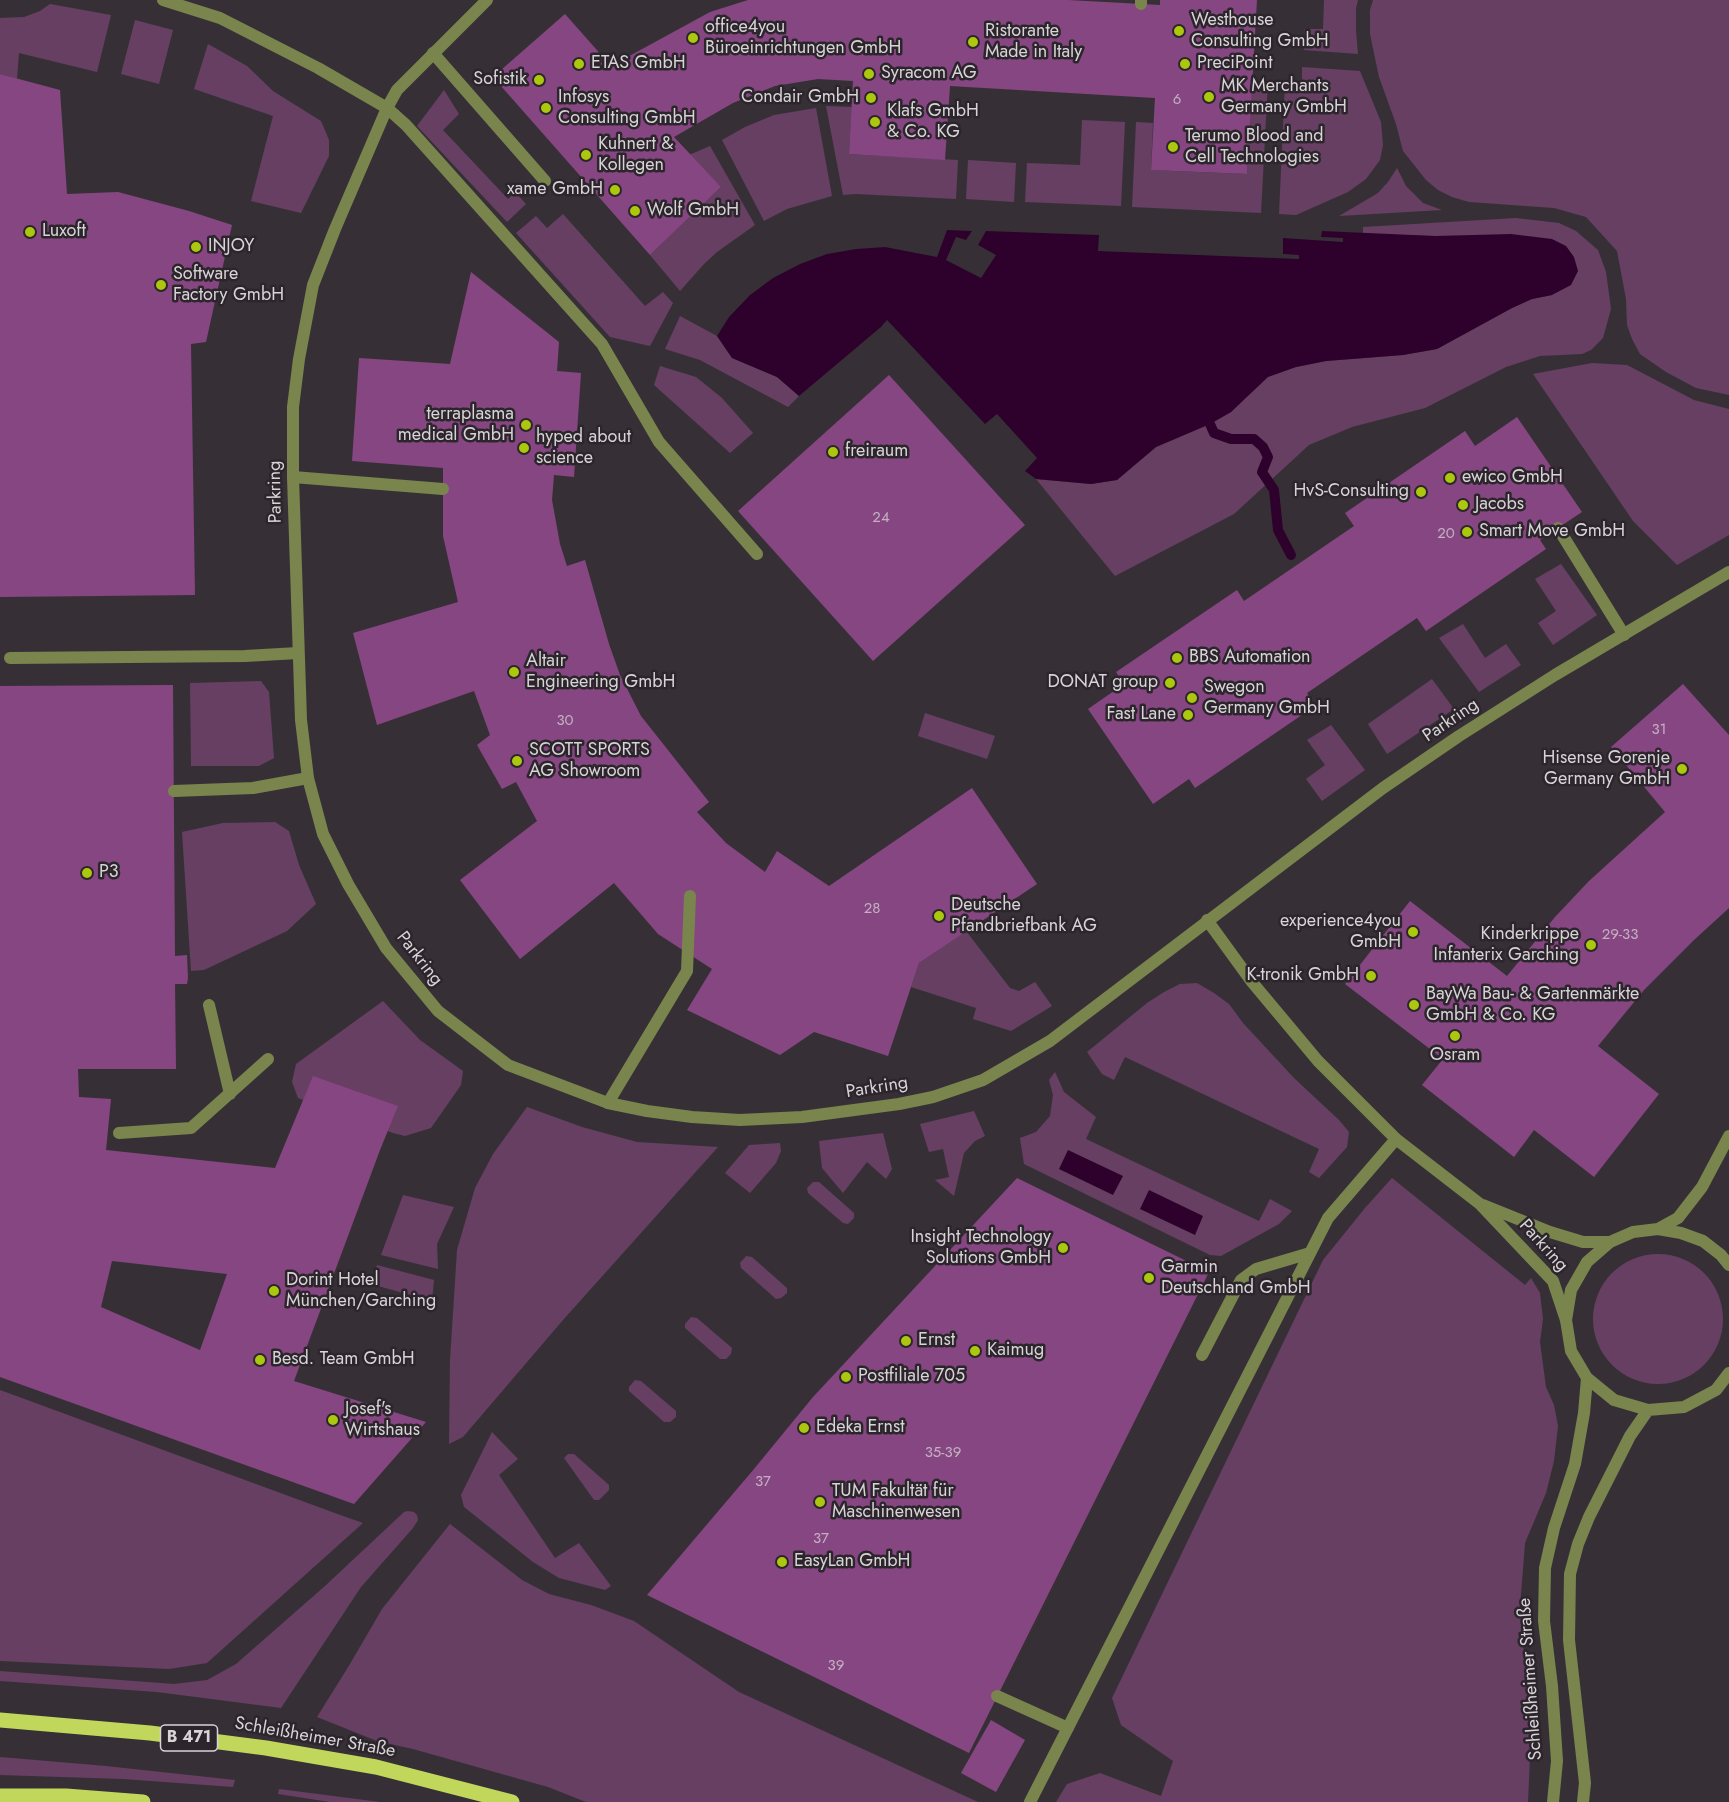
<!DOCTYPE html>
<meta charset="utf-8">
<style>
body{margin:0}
canvas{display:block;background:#363036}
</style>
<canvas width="1729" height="1802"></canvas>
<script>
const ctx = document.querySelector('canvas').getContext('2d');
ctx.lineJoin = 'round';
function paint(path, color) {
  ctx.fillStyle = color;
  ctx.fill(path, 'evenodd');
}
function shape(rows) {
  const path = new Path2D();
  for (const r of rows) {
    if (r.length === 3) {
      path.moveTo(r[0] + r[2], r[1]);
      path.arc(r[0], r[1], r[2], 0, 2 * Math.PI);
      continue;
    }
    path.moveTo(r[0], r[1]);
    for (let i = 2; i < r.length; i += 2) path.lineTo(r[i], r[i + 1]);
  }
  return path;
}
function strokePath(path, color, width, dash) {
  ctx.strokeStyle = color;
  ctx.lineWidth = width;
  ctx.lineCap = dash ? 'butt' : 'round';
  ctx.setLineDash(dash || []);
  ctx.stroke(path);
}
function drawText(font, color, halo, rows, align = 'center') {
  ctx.font = font + ' Jost,sans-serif';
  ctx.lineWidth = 5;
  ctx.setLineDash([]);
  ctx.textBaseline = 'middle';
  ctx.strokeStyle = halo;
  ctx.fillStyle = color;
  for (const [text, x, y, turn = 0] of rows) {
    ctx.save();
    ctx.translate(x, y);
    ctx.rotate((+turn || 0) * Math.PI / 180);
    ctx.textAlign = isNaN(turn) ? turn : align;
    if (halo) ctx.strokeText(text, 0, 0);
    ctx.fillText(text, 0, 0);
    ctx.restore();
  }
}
paint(shape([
 [1324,0,1358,0,1356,8,1356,31,1358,54,1304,50,1304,29,1323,29],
 [1373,0,1729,0,1729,395,1696,388,1666,372,1640,354,1632,339,1627,325,1626,299,1617,251,1586,217,1554,208,1469,202,1452,197,1438,190,1426,180,1403,151,1396,124,1379,77,1370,34,1370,10],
 [50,4,111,15,97,72,19,53,17,79,0,74,0,18,24,17,40,11],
 [135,20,173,30,159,84,121,74],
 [208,44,247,66,273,91,321,121,329,140,329,156,301,213,251,201,273,116,194,89],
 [1302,67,1360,71,1381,122,1383,145,1380,160,1366,179,1348,192,1296,215,1279,214,1285,82,1302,82],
 [1252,81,1268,81,1261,213,1132,207,1136,122,1153,123,1151,170,1247,174],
 [444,90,459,114,443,130,508,199,515,192,526,204,507,222,417,126],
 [826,106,852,107,849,154,958,160,956,199,856,194,843,195],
 [816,108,832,196,787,209,764,221,722,140,745,127,774,115],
 [1082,120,1125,122,1121,206,1025,202,1027,163,1080,165],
 [710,146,755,225,717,252,704,264,680,291,650,255,721,187,689,155],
 [968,160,1016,163,1014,202,966,199],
 [1397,168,1406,186,1423,203,1442,210,1339,216,1378,193,1388,182],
 [563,214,645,306,663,292,673,303,650,346,610,337,516,233,536,216,547,228],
 [1516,218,1559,223,1576,231,1598,250,1606,272,1611,309,1603,338,1591,350,1582,354,1540,356,1506,367,1425,408,1352,427,1309,445,1234,514,1115,576,1036,479,1091,484,1117,480,1156,447,1210,424,1231,412,1267,377,1296,367,1326,361,1403,355,1437,349,1512,308,1532,299,1552,295,1435,236,1363,234,1363,227],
 [680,316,717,336,732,358,777,377,799,396,788,407,700,360,665,349],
 [1592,363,1627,365,1694,400,1729,409,1729,535,1677,565,1633,521,1533,374],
 [660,366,696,377,722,398,753,433,730,453,654,385],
 [1561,564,1597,615,1553,645,1538,623,1556,611,1535,579],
 [1463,624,1485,658,1506,644,1521,665,1479,692,1439,638],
 [1432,679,1454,709,1387,754,1368,724],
 [261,681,269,692,274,758,259,766,191,766,190,683],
 [925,713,995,736,987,759,918,736],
 [1331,725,1365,770,1322,801,1306,779,1325,765,1307,740],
 [275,822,289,831,299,865,316,904,287,931,204,970,191,971,182,832,223,823],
 [966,931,1010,988,1019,991,1035,982,1052,1006,1011,1031,973,1019,976,1008,911,987,919,963],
 [1197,983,1214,993,1229,1004,1243,1023,1294,1078,1339,1120,1349,1132,1347,1147,1319,1178,1309,1172,1319,1149,1125,1057,1114,1080,1102,1074,1087,1052,1147,1003,1164,992,1180,984],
 [383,1001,420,1040,463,1071,461,1085,431,1128,405,1136,393,1133,298,1098,292,1082,296,1064],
 [1055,1072,1064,1092,1096,1117,1086,1139,1259,1221,1270,1199,1292,1211,1279,1224,1221,1256,1210,1255,1024,1164,1020,1138,1036,1132,1050,1116,1053,1095,1049,1080],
 [527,1107,582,1127,637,1142,718,1147,563,1320,463,1437,449,1444,450,1360,457,1250,475,1188,493,1154],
 [974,1111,985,1136,975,1141,964,1153,954,1196,935,1180,949,1177,943,1149,929,1152,920,1124],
 [883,1133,892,1169,886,1179,867,1162,843,1193,822,1168,819,1141],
 [780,1143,781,1151,776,1163,750,1193,725,1173,749,1145],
 [1392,1178,1525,1285,1531,1278,1540,1293,1543,1319,1540,1342,1546,1387,1554,1405,1558,1426,1554,1461,1546,1493,1525,1543,1520,1607,1531,1734,1528,1802,1056,1802,1067,1784,1100,1773,1161,1796,1173,1761,1121,1725,1112,1698,1323,1260,1365,1208],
 [813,1182,819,1182,854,1213,854,1218,848,1224,843,1223,808,1193,807,1188],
 [403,1195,454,1207,437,1244,438,1269,381,1255],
 [1658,1319,65],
 [746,1256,752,1257,787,1288,787,1293,781,1298,776,1299,741,1268,740,1263],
 [377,1265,434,1280,432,1301,371,1284],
 [691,1317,697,1318,732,1348,731,1354,726,1359,720,1359,685,1328,685,1324],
 [635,1380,641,1381,676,1411,676,1417,670,1422,664,1422,629,1391,629,1387],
 [0,1390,343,1516,363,1523,207,1663,169,1669,0,1661],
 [492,1432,518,1459,499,1475,555,1558,579,1543,611,1586,605,1590,559,1578,533,1562,464,1507,461,1495],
 [568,1454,574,1454,609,1485,609,1490,599,1500,594,1500,564,1458],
 [408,1511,414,1512,417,1515,418,1520,413,1528,361,1587,281,1708,157,1692,0,1681,0,1671,174,1684,207,1680,236,1664,325,1586,404,1512],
 [450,1524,522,1580,549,1594,591,1605,634,1621,739,1692,978,1802,586,1802,548,1787,413,1749,377,1741,317,1717,350,1664,382,1609],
 [0,1757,106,1766,235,1780,233,1787,123,1779,0,1775],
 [279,1789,380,1802,330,1802,278,1794]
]), '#663f63');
paint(shape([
 [947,230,972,231,966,240,956,237,946,260,981,278,996,255,978,245,986,231,1099,235,1098,251,1299,259,1299,255,1283,254,1283,238,1343,242,1343,238,1321,237,1322,231,1435,236,1511,234,1552,239,1566,246,1574,257,1578,271,1571,285,1552,295,1532,299,1512,308,1437,349,1403,355,1326,361,1296,367,1268,377,1231,412,1210,424,1156,447,1117,480,1091,484,1036,479,1025,471,1037,458,997,414,985,424,887,320,881,327,799,396,777,377,732,358,717,336,729,317,750,295,773,278,800,264,827,254,856,249,885,247,937,257],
 [1068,1150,1123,1176,1113,1195,1059,1169],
 [1149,1190,1203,1216,1195,1235,1140,1209]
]), '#2e012d');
strokePath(shape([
 [1210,424,1214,433,1231,439,1254,439,1263,447,1268,457,1262,472,1274,490,1278,530,1291,555]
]), '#2e012d', 10);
paint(shape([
 [748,0,1068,0,1160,5,1160,0,1257,0,1247,174,1151,170,1155,98,950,86,945,160,849,154,853,81,818,79,775,86,733,103,674,137,721,187,650,255,493,77,565,14,611,66,710,12],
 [0,74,60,90,67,194,118,192,189,211,232,225,206,342,191,344,195,595,0,597],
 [471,272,559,342,557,371,581,373,574,477,554,475,552,500,560,544,567,566,585,560,609,644,620,675,641,716,709,802,697,812,726,843,765,872,777,851,829,886,972,788,1037,884,919,963,888,1056,814,1032,780,1055,687,1010,712,969,658,934,614,883,520,959,460,880,537,821,516,782,502,789,477,745,490,735,474,691,377,725,353,633,458,602,443,536,443,468,352,461,359,358,450,364],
 [889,375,1025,525,873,661,738,511],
 [1517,417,1582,512,1540,540,1546,549,1426,631,1417,618,1307,693,1315,706,1195,788,1189,779,1153,804,1088,709,1124,684,1116,672,1237,590,1244,601,1354,526,1345,513,1465,431,1475,446],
 [1683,684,1729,735,1729,908,1694,940,1644,990,1598,1046,1659,1094,1594,1177,1534,1130,1514,1157,1422,1085,1443,1059,1345,984,1410,901,1507,976,1555,917,1589,881,1665,812,1611,747],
 [173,685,175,956,187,955,188,978,187,984,175,984,176,1069,78,1069,79,1097,111,1099,106,1150,275,1168,313,1076,398,1106,380,1150,294,1381,426,1422,354,1504,0,1377,0,686],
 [112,1261,227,1274,200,1350,101,1307],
 [1017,1178,1209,1272,969,1753,647,1595,754,1469,813,1397],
 [991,1720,1025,1740,996,1792,961,1773]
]), '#864682');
strokePath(shape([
 [1141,4,1141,0],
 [433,53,545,181],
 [387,108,406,125,602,344,659,442,757,554],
 [293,477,443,489],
 [1558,528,1624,635],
 [10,658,245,656,298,653],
 [174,791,253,788,308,778],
 [209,1005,230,1094],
 [608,1103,687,971,690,896],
 [119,1133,191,1128,268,1059],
 [1202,1355,1241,1280,1256,1269,1310,1253],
 [997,1696,1068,1728],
 [1030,1802,1328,1218,1396,1139]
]), '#79854d', 12);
strokePath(shape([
 [163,0,220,18,318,68,387,108],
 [487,0,397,90,387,108,335,229,313,285,299,359,293,407,293,477,301,720,308,778,323,834,348,884,386,948,438,1011,508,1065,608,1103,647,1111,692,1117,740,1120,802,1117,899,1104,933,1097,983,1080,1050,1041,1383,788,1459,736,1555,675,1729,572],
 [1207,920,1252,982,1318,1061,1396,1139,1480,1204,1553,1281,1566,1320],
 [1483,1205,1550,1232,1583,1242,1610,1242]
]), '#79854d', 12);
strokePath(shape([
 [1658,1229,1678,1218,1702,1187,1729,1136],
 [1729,1265,1721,1255,1703,1241,1681,1233,1658,1229,1633,1232,1610,1242,1587,1262,1571,1290,1566,1320,1571,1351,1587,1378,1614,1400,1648,1410,1684,1407,1716,1390,1729,1373],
 [1553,1802,1557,1761,1552,1686,1544,1621,1545,1568,1554,1528,1575,1464,1584,1413,1587,1378],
 [1583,1802,1585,1783,1569,1640,1570,1574,1578,1544,1589,1517,1630,1436,1648,1410]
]), '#79854d', 12);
strokePath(shape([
 [0,1720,150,1733,266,1748,376,1767,512,1802],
 [0,1796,66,1796,143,1802]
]), '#c1d75b', 15);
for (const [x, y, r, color] of [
 [1179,31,6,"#adc60e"],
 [693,38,6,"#adc60e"],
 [973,42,6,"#adc60e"],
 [579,64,6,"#adc60e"],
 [1185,64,6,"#adc60e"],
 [869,74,6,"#adc60e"],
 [539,80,6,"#adc60e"],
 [1209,97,6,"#adc60e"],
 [871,98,6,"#adc60e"],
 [546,108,6,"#adc60e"],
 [875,122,6,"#adc60e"],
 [1173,147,6,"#adc60e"],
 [586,155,6,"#adc60e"],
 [615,190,6,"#adc60e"],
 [635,211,6,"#adc60e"],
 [30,232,6,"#adc60e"],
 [196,247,6,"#adc60e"],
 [161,285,6,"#adc60e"],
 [526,425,6,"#adc60e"],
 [524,448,6,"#adc60e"],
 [833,452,6,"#adc60e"],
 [1450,478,6,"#adc60e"],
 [1421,492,6,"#adc60e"],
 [1463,505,6,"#adc60e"],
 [1467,532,6,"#adc60e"],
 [1177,658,6,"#adc60e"],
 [514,672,6,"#adc60e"],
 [1170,683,6,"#adc60e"],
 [1192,698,6,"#adc60e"],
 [1188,715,6,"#adc60e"],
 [517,761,6,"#adc60e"],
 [1682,769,6,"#adc60e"],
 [87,873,6,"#adc60e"],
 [939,916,6,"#adc60e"],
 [1413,932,6,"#adc60e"],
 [1591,945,6,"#adc60e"],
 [1371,976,6,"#adc60e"],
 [1414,1005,6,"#adc60e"],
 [1455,1036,6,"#adc60e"],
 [1063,1248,6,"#adc60e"],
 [1149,1278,6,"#adc60e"],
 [274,1291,6,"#adc60e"],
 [906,1341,6,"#adc60e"],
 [975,1351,6,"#adc60e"],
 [260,1360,6,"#adc60e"],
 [846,1377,6,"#adc60e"],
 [333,1420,6,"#adc60e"],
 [804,1428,6,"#adc60e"],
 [820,1502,6,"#adc60e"],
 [782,1562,6,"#adc60e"]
]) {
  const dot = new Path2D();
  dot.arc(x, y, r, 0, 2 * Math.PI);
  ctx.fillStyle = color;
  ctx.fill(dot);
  strokePath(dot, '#2c262c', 2);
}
drawText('15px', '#c3b0c1', null, [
 ["6",1177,100],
 ["24",881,518],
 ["20",1446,534],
 ["30",565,721],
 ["31",1659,730],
 ["28",872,909],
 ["29-33",1620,935],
 ["35-39",943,1453],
 ["37",763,1482],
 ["37",821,1539],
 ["39",836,1666]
]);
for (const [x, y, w] of [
 [189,1738,57]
]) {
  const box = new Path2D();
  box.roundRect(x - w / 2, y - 13, w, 26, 4.5);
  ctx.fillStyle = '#2c262c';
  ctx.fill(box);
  strokePath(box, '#d7d3d6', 1.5);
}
drawText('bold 16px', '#d7d3d6', null, [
 ["B 471",189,1738]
]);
drawText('18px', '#d7d3d6', '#2c262c', [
 ["Westhouse",1191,21],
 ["Consulting GmbH",1191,42],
 ["office4you",705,28],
 ["Büroeinrichtungen GmbH",705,49],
 ["Ristorante",985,32],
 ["Made in Italy",985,53],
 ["ETAS GmbH",591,64],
 ["PreciPoint",1197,64],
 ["Syracom AG",881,74],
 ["Sofistik",527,80,"right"],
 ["MK Merchants",1221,87],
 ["Germany GmbH",1221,108],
 ["Infosys",558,98],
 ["Consulting GmbH",558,119],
 ["Condair GmbH",859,98,"right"],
 ["Klafs GmbH",887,112],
 ["& Co. KG",887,133],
 ["Terumo Blood and",1185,137],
 ["Cell Technologies",1185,158],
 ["Kuhnert &",598,145],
 ["Kollegen",598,166],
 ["xame GmbH",603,190,"right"],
 ["Wolf GmbH",647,211],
 ["Luxoft",42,232],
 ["INJOY",208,247],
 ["Software",173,275],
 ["Factory GmbH",173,296],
 ["terraplasma",514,415,"right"],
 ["medical GmbH",514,436,"right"],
 ["hyped about",536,438],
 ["science",536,459],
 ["freiraum",845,452],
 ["ewico GmbH",1462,478],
 ["HvS-Consulting",1409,492,"right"],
 ["Jacobs",1475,505],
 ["Smart Move GmbH",1479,532],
 ["BBS Automation",1189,658],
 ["Altair",526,662],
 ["Engineering GmbH",526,683],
 ["DONAT group",1158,683,"right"],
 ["Swegon",1204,688],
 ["Germany GmbH",1204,709],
 ["Fast Lane",1176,715,"right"],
 ["SCOTT SPORTS",529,751],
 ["AG Showroom",529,772],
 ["Hisense Gorenje",1670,759,"right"],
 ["Germany GmbH",1670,780,"right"],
 ["P3",99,873],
 ["Deutsche",951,906],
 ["Pfandbriefbank AG",951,927],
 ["experience4you",1401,922,"right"],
 ["GmbH",1401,943,"right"],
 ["Kinderkrippe",1579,935,"right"],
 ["Infanterix Garching",1579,956,"right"],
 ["K-tronik GmbH",1359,976,"right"],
 ["BayWa Bau- & Gartenmärkte",1426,995],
 ["GmbH & Co. KG",1426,1016],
 ["Osram",1455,1056,"center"],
 ["Insight Technology",1051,1238,"right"],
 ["Solutions GmbH",1051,1259,"right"],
 ["Garmin",1161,1268],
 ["Deutschland GmbH",1161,1289],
 ["Dorint Hotel",286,1281],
 ["München/Garching",286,1302],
 ["Ernst",918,1341],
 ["Kaimug",987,1351],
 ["Besd. Team GmbH",272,1360],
 ["Postfiliale 705",858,1377],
 ["Josef's",345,1410],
 ["Wirtshaus",345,1431],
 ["Edeka Ernst",816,1428],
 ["TUM Fakultät für",832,1492],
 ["Maschinenwesen",832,1513],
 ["EasyLan GmbH",794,1562]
], 'left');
drawText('18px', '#d7d3d6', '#2c262c', [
 ["Parkring",276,492,-91],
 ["Parkring",1451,721,-34],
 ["Parkring",419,959,52],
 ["Parkring",877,1088,-9],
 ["Parkring",1543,1246,48],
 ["Schleißheimer Straße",1531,1679,-94],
 ["Schleißheimer Straße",315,1738,10]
]);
</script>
